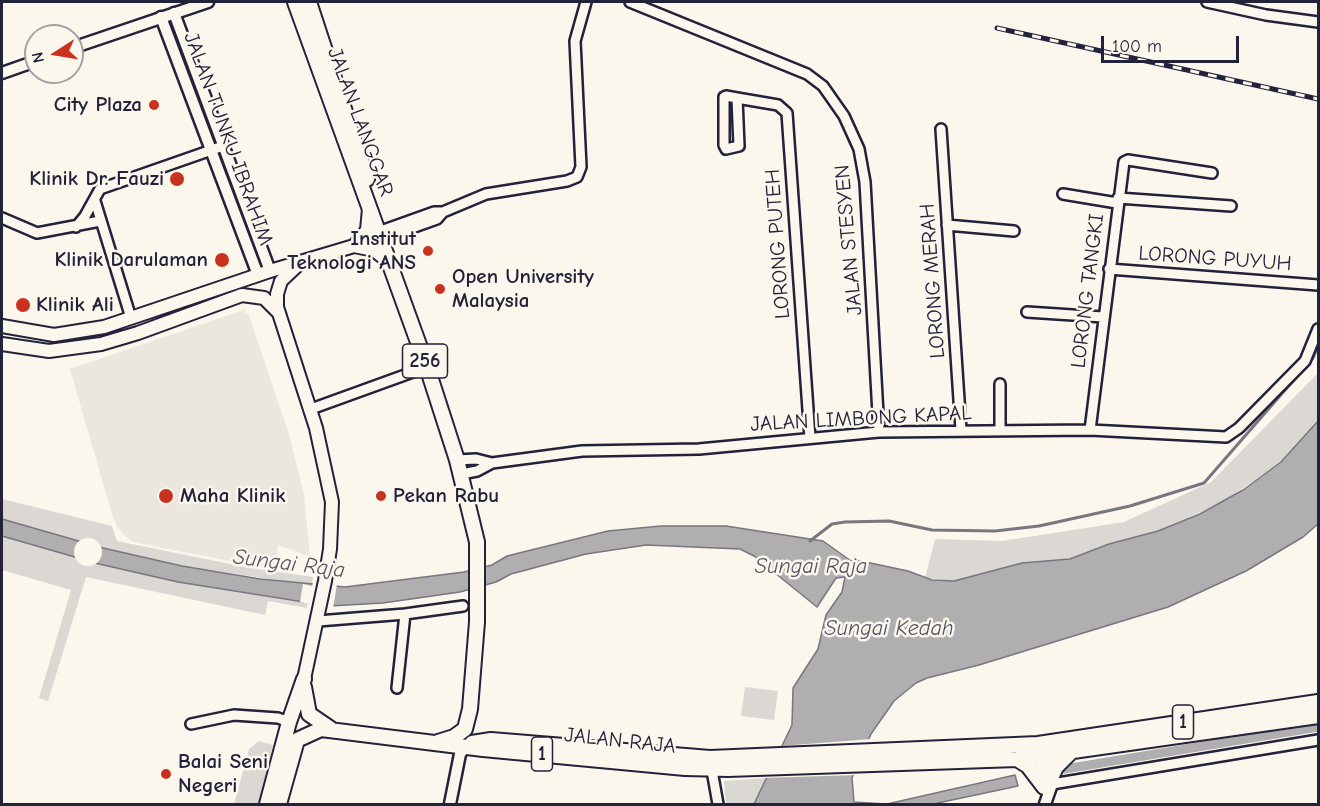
<!DOCTYPE html>
<style>
body{margin:0}
#map{position:relative;width:1320px;height:806px;overflow:hidden;background:#fbf7ec;font-family:"Comic Neue",sans-serif}
canvas{display:block}
.frame{position:absolute;inset:0;border:3px solid #22223b;pointer-events:none}
.north{position:absolute;left:24px;top:24px;width:60px;height:60px;box-sizing:border-box;background:#fbf7ec;border:2px solid #a4a2a5;border-radius:50%;rotate:258deg;font-size:16px;font-weight:700;line-height:24px;text-align:center;color:#22223b}
.north::after{content:'';display:block;margin:auto;width:21px;height:27px;background:#c8321e;clip-path:polygon(50% 0,100% 100%,50% 72%,0 100%)}
.scale{position:absolute;left:1101px;top:36px;width:138px;height:27px;box-sizing:border-box;border:3px solid #22223b;border-top:0;padding-left:8px;font-size:18px;line-height:21px;white-space:nowrap;color:#22223b;-webkit-text-stroke:4px #fbf7ec;paint-order:stroke}
</style>
<div id="map">
<canvas width="1320" height="806"></canvas>
<div class="frame"></div>
<div class="north">N</div>
<div class="scale">100 m</div>
</div>
<script>
const ctx = document.querySelector('canvas').getContext('2d');
ctx.lineJoin = 'round';
function paint(path, color) {
  ctx.fillStyle = color;
  ctx.fill(path, 'evenodd');
}
function shape(rows) {
  const path = new Path2D();
  for (const r of rows) {
    if (r.length === 3) {
      path.moveTo(r[0] + r[2], r[1]);
      path.arc(r[0], r[1], r[2], 0, 2 * Math.PI);
      continue;
    }
    path.moveTo(r[0], r[1]);
    for (let i = 2; i < r.length; i += 2) path.lineTo(r[i], r[i + 1]);
  }
  return path;
}
function strokePath(path, color, width, dash) {
  ctx.strokeStyle = color;
  ctx.lineWidth = width;
  ctx.lineCap = dash ? 'butt' : 'round';
  ctx.setLineDash(dash || []);
  ctx.stroke(path);
}
function drawText(font, color, halo, rows, align = 'center') {
  ctx.font = font + ' "Comic Neue",sans-serif';
  ctx.lineWidth = 5;
  ctx.setLineDash([]);
  ctx.textBaseline = 'middle';
  ctx.strokeStyle = halo;
  ctx.fillStyle = color;
  for (const [text, x, y, turn = 0] of rows) {
    ctx.save();
    ctx.translate(x, y);
    ctx.rotate((+turn || 0) * Math.PI / 180);
    ctx.textAlign = isNaN(turn) ? turn : align;
    if (halo) ctx.strokeText(text, 0, 0);
    ctx.fillText(text, 0, 0);
    ctx.restore();
  }
}
paint(shape([
 [244,310,249,316,289,434,304,494,310,557,278,545,276,570,132,542,118,528,113,518,70,369]
]), '#ebe7df');
paint(shape([
 [1318,373,1318,421,1281,462,1221,503,1158,531,1070,559,1022,563,954,581,925,578,935,539,1002,541,1124,522,1211,482],
 [2,499,112,526,117,541,250,568,313,577,307,608,268,601,265,615,86,577,48,701,39,698,71,590,2,570,2,536,73,557,77,541,2,519],
 [104,548,182,566,303,584,299,602,178,582,99,564],
 [745,687,778,691,774,720,741,716],
 [259,741,273,745,258,804,234,804,249,749],
 [767,778,754,804,726,804,724,781]
]), '#dbd8d3');
const water = shape([
 [1318,421,1318,524,1303,537,1246,571,1168,607,979,665,927,678,916,683,894,701,871,734,852,778,854,802,887,804,1015,775,1018,786,933,804,754,804,792,725,793,688,818,649,826,615,842,592,845,577,836,578,817,607,754,556,740,549,646,545,586,554,511,574,496,582,460,592,383,603,329,606,178,582,99,564,2,536,2,519,103,548,182,566,260,579,345,587,464,572,492,565,507,556,608,531,661,526,726,526,823,541,851,561,856,560,908,571,932,580,954,581,1022,563,1070,559,1109,544,1158,531,1200,514,1243,490,1281,462,1318,421]
]);
paint(water, '#b1aeb0');
strokePath(water, '#787681', 1.5);
paint(shape([
 [88,552,14],
 [313,583,337,584,333,609,309,606,309,604,300,602,303,584,312,586],
 [872,739,857,775,763,778,780,746]
]), '#fbf7ec');
strokePath(shape([
 [810,541,832,524,845,522,889,521,932,530,995,531,1039,526,1130,506,1204,483,1313,358,1318,346]
]), '#787681', 3);
strokePath(shape([
 [1065,769,1318,727]
]), '#b1aeb0', 9);
const minor = shape([
 [630,2,807,74,823,86,844,116,859,149,865,182,879,432],
 [1207,2,1266,15,1318,22],
 [737,98,739,146,726,149,724,145,724,97,726,96,737,98,778,105,787,113,810,438],
 [941,129,961,430],
 [1063,194,1117,203],
 [1118,198,1231,206],
 [95,201,131,318],
 [2,218,37,233,100,221],
 [947,225,1014,231],
 [76,227,85,216,100,189,223,146],
 [378,232,434,212,443,212],
 [381,239,437,219,443,212,486,194,567,181,577,177,581,167,575,41,586,2],
 [1109,269,1318,285],
 [1027,312,1103,317],
 [311,409,427,367],
 [1000,430,1000,384],
 [1090,430,1124,162,1128,160,1212,173],
 [457,460,476,459,492,463],
 [461,474,477,471,492,463,582,451,699,449,879,432,1090,430,1226,437,1239,428,1305,361,1318,329],
 [318,621,405,614,463,606],
 [397,688,405,614],
 [191,724,234,715,278,718,289,722],
 [711,765,718,804],
 [1052,784,1318,740]
]);
const tertiary = shape([
 [174,13,270,271],
 [161,17,258,275],
 [72,48,208,2],
 [2,73,36,61],
 [1038,750,1044,788],
 [450,804,460,754,465,747],
 [1045,804,1052,784,1048,749]
]);
const secondary = shape([
 [354,246,374,250,390,263],
 [300,263,281,281,277,294,277,307,316,428,332,502,330,549,325,581,304,679],
 [2,326,54,335,104,327,270,271,354,246,367,230,369,209],
 [2,344,49,351,101,344,138,333,242,295,264,298,278,312]
]);
const primary = shape([
 [295,2,427,367,457,460,477,542,477,622,470,709,465,729,454,737,438,742],
 [309,2,367,179],
 [304,687,309,714,331,729],
 [472,743,491,740,710,758,1038,744,1318,702],
 [1017,759,1028,766,1044,787],
 [1051,778,1056,767,1070,753],
 [267,804,289,722,304,679],
 [279,804,297,740,321,729,483,749,685,768,728,769,1017,759,1318,716]
]);
strokePath(minor, '#22223b', 14);
strokePath(tertiary, '#22223b', 15);
strokePath(secondary, '#22223b', 16);
strokePath(primary, '#22223b', 18);
strokePath(minor, '#fbf7ec', 9);
strokePath(tertiary, '#fbf7ec', 10);
strokePath(secondary, '#fbf7ec', 12);
strokePath(primary, '#fbf7ec', 14);
const rail = shape([
 [997,28,1318,99]
]);
strokePath(rail, '#22223b', 5);
strokePath(rail, '#fbf7ec', 3, [9]);
for (const [x, y, r, color] of [
 [154,105,6,"#c8321e"],
 [177,179,8,"#c8321e"],
 [428,251,6,"#c8321e"],
 [222,260,8,"#c8321e"],
 [440,289,6,"#c8321e"],
 [23,305,8,"#c8321e"],
 [166,496,8,"#c8321e"],
 [381,496,6,"#c8321e"],
 [166,774,6,"#c8321e"]
]) {
  const dot = new Path2D();
  dot.arc(x, y, r, 0, 2 * Math.PI);
  ctx.fillStyle = color;
  ctx.fill(dot);
  strokePath(dot, '#fbf7ec', 2);
}
for (const [x, y, w] of [
 [425,361,45],
 [1183,722,21],
 [542,754,21]
]) {
  const box = new Path2D();
  box.roundRect(x - w / 2, y - 17, w, 34, 4.5);
  ctx.fillStyle = '#fbf7ec';
  ctx.fill(box);
  strokePath(box, '#22223b', 1.5);
}
drawText('bold 20px', '#22223b', null, [
 ["256",425,361],
 ["1",1183,722],
 ["1",542,754]
]);
drawText('bold 21px', '#22223b', '#fbf7ec', [
 ["City Plaza",142,105,"right"],
 ["Klinik Dr. Fauzi",164,179,"right"],
 ["Institut",416,239,"right"],
 ["Teknologi ANS",416,263,"right"],
 ["Klinik Darulaman",208,260,"right"],
 ["Open University",452,277],
 ["Malaysia",452,301],
 ["Klinik Ali",36,305],
 ["Maha Klinik",180,496],
 ["Pekan Rabu",393,496],
 ["Balai Seni",178,762],
 ["Negeri",178,786]
], 'left');
drawText('21px', '#22223b', '#fbf7ec', [
 ["JALAN LANGGAR",360,122,70],
 ["JALAN TUNKU IBRAHIM",228,139,70],
 ["JALAN STESYEN",849,240,-95],
 ["LORONG PUTEH",778,244,-94],
 ["LORONG PUYUH",1215,259,4],
 ["LORONG MERAH",933,281,-94],
 ["LORONG TANGKI",1088,291,-83],
 ["JALAN LIMBONG KAPAL",861,419,-3],
 ["JALAN RAJA",620,741,6]
]);
drawText('italic 22px', '#545364', '#fbf7ec', [
 ["Sungai Raja",289,564,7],
 ["Sungai Raja",811,567],
 ["Sungai Kedah",889,629]
]);
</script>
